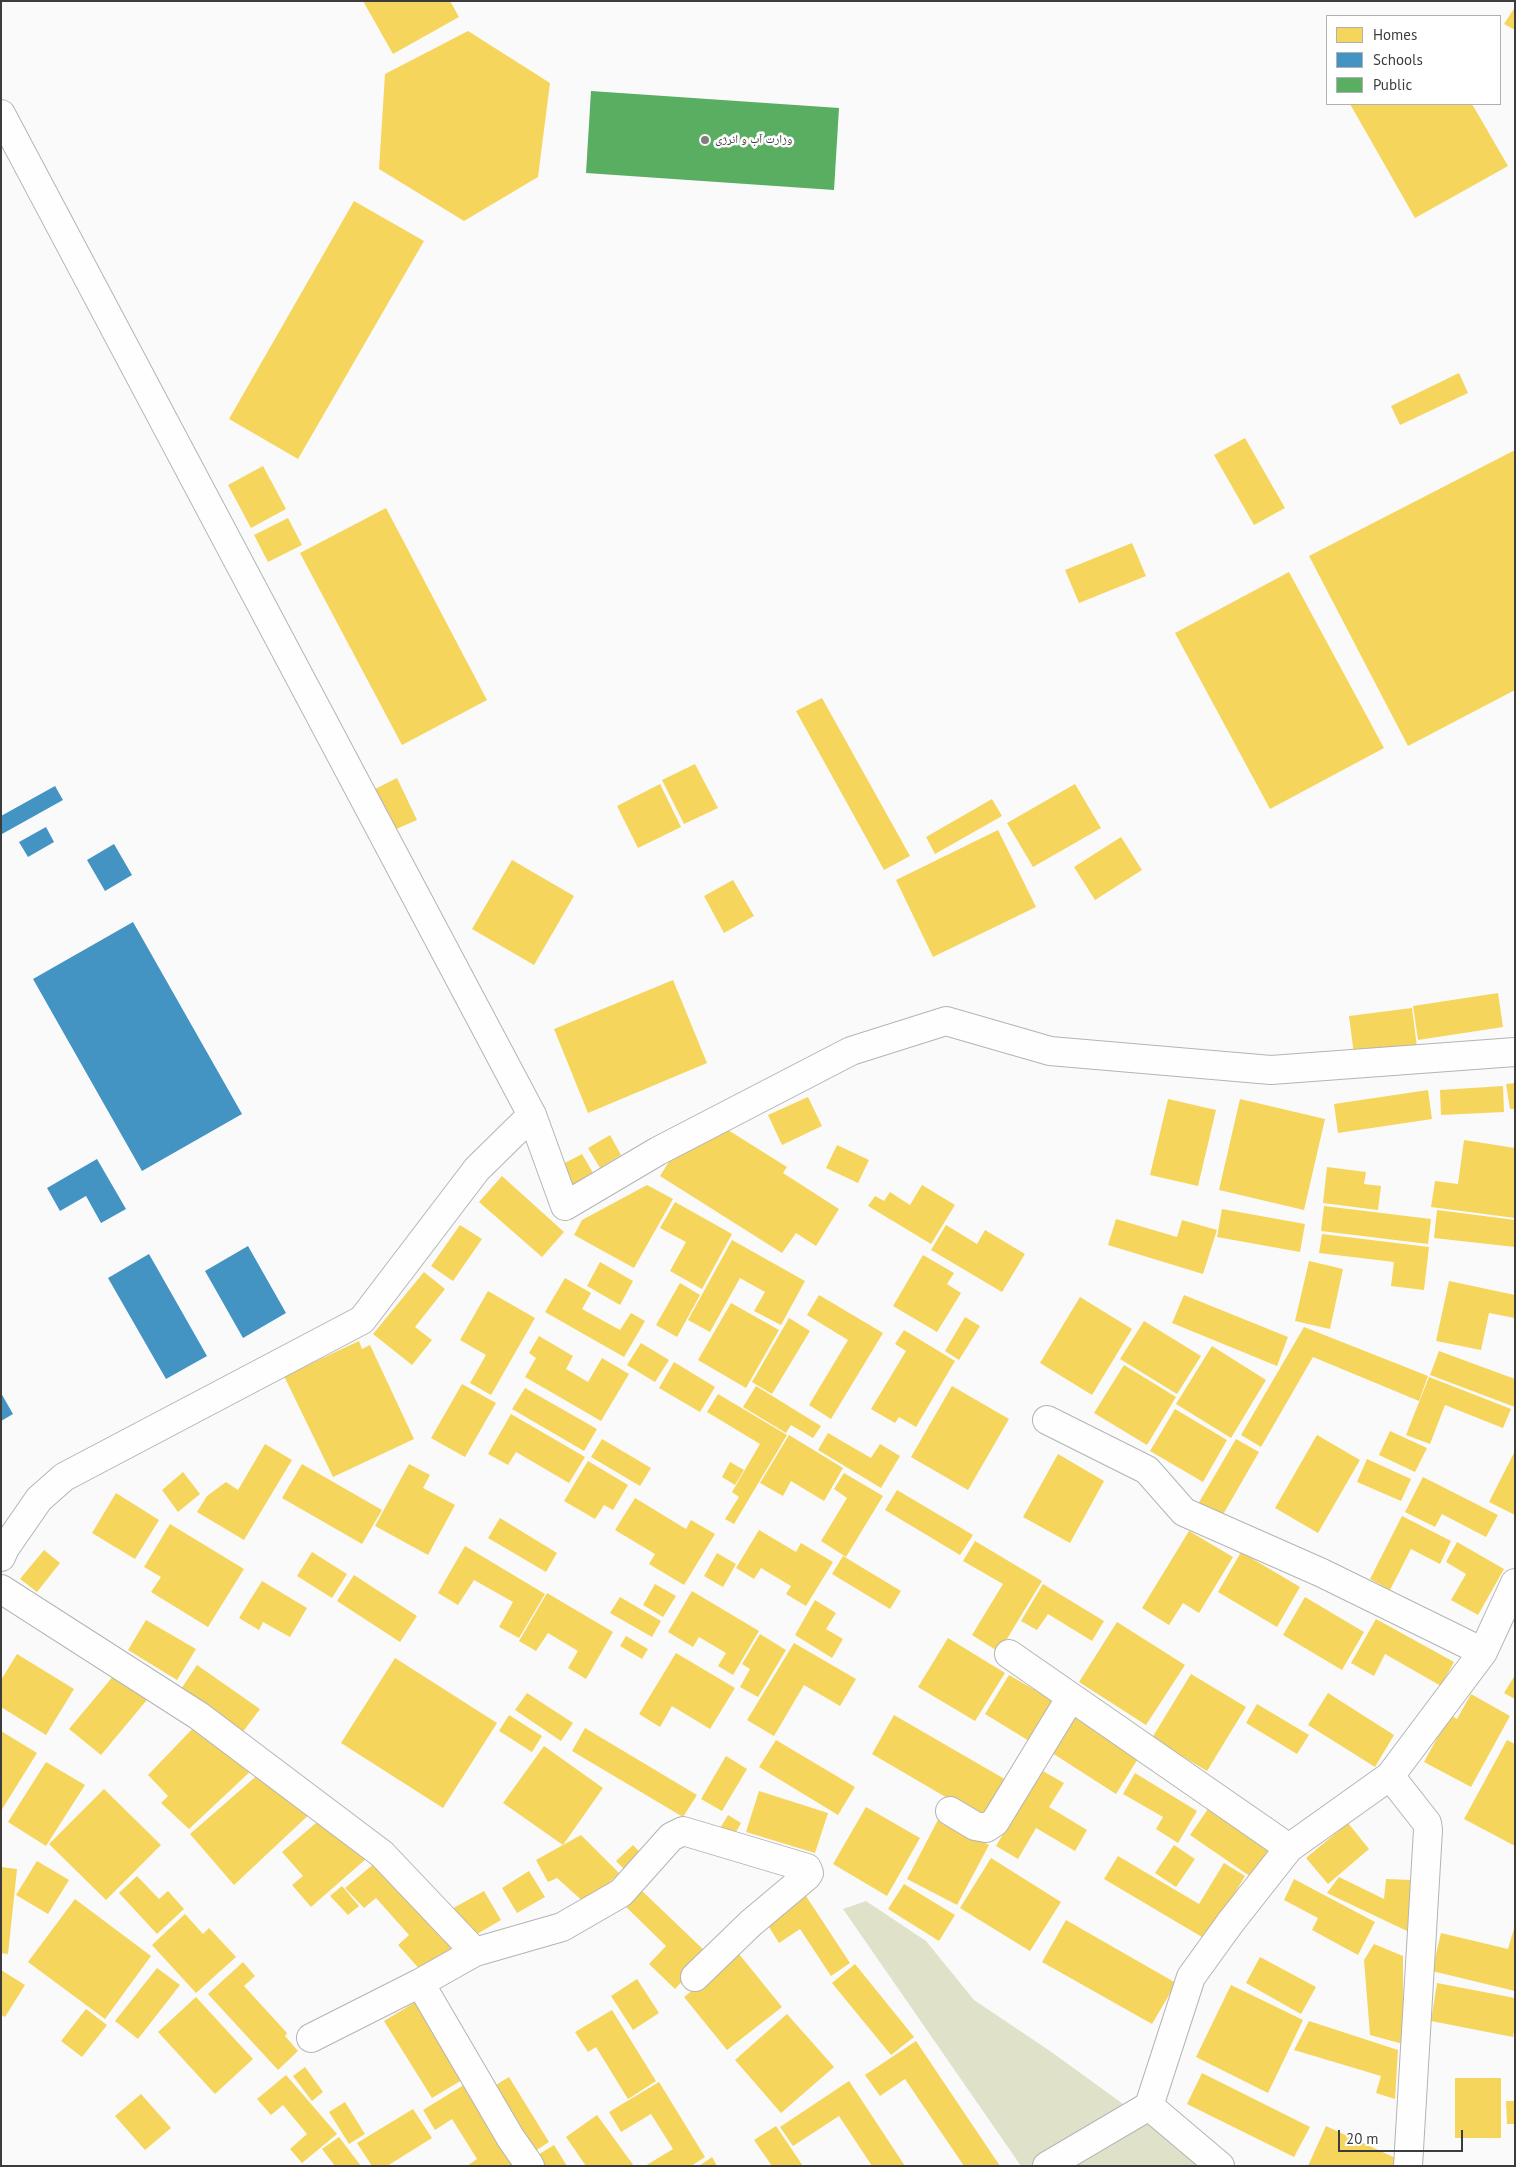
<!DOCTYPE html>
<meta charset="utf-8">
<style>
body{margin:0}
#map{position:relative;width:1516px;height:2167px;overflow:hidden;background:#fafafa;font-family:"PT Sans",sans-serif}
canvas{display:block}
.frame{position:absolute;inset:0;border:2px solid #3c3c3c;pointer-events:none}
.legend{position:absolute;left:1326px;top:15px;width:175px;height:90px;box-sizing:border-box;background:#fff;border:1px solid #b1b1b1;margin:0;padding:6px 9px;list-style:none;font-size:15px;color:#3c3c3c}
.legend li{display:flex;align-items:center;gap:10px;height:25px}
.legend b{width:25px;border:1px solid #b1b1b1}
.scale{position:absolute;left:1338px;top:2130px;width:125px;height:22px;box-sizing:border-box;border:2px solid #3c3c3c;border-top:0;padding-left:6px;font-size:15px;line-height:18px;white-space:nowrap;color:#3c3c3c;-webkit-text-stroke:4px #fff;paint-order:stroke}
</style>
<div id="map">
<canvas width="1516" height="2167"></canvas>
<div class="frame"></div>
<ul class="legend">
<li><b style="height:14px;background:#f6d55c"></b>Homes</li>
<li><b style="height:14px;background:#4393c3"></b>Schools</li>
<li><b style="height:14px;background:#5aae61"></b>Public</li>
</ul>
<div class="scale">20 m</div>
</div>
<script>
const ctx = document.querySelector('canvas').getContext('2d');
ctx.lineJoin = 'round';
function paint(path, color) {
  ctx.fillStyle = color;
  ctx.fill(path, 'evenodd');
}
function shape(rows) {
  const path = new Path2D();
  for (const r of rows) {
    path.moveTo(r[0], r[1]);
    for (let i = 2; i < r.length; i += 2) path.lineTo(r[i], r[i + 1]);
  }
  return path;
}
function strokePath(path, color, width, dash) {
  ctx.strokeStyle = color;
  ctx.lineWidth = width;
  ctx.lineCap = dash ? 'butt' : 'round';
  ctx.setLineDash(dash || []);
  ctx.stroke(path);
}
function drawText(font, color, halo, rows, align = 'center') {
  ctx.font = font + ' "PT Sans","Noto Naskh Arabic",sans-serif';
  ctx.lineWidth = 5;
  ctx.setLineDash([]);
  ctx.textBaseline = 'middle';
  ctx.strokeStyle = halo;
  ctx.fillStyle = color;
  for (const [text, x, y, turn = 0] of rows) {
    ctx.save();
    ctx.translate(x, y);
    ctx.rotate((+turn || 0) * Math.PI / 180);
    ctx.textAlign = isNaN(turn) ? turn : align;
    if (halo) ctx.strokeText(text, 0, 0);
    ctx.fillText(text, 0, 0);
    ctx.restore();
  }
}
paint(shape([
 [866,1901,926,1941,974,2000,1050,2051,1152,2125,1203,2166,1021,2166,843,1909]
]), '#dfe2c9');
paint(shape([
 [363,1,450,1,459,17,393,54],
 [1515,7,1515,30,1504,24],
 [468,31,550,83,538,177,464,221,379,169,385,74],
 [1350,104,1472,104,1508,166,1415,218],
 [354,201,424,241,298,459,229,419],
 [1459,373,1468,393,1400,425,1391,406],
 [1245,438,1285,508,1254,525,1214,455],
 [1515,450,1515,690,1408,746,1309,556],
 [263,466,286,509,251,528,228,485],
 [386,508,487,700,402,745,300,553],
 [288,518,302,545,268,562,254,535],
 [1132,543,1146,576,1079,603,1065,570],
 [1289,572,1384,748,1270,809,1175,633],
 [822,698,910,856,884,870,796,711],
 [695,764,718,808,684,824,662,780],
 [397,778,417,820,394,830,375,789],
 [660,784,681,827,638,848,617,806],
 [1075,784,1101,828,1033,867,1007,823],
 [992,799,1002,816,935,854,926,837],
 [998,830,1036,907,933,957,896,880],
 [1121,837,1142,870,1095,900,1074,867],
 [512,860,574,896,534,965,472,929],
 [733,880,754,916,724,933,704,896],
 [673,980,707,1063,588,1113,554,1029],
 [1498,993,1503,1027,1418,1040,1413,1006],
 [1412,1008,1417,1047,1354,1055,1349,1016],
 [1515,1083,1515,1109,1510,1109,1506,1084],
 [1503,1086,1504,1112,1441,1115,1440,1090],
 [1428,1090,1432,1119,1338,1133,1334,1104],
 [808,1097,822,1126,782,1145,768,1115],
 [1168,1099,1216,1110,1198,1186,1150,1175],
 [1240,1099,1325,1119,1304,1210,1219,1190],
 [728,1130,787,1167,783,1173,839,1209,816,1246,796,1233,782,1253,660,1176,677,1149],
 [610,1135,621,1155,600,1168,588,1148],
 [1464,1140,1515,1148,1515,1218,1431,1207,1435,1181,1458,1184],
 [837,1145,869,1160,858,1183,826,1168],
 [582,1154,596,1178,573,1191,559,1166],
 [1327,1167,1366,1172,1364,1184,1381,1186,1378,1210,1323,1203],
 [502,1176,564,1232,542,1257,479,1202],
 [647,1185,673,1199,634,1268,574,1235,582,1220],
 [922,1185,955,1205,931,1244,868,1206,875,1196,884,1201,890,1192,910,1205],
 [675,1202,732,1234,702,1289,670,1271,686,1242,660,1228],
 [1324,1206,1431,1219,1428,1244,1321,1231],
 [1222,1209,1305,1224,1300,1252,1217,1237],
 [1437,1210,1515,1220,1515,1247,1434,1238],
 [1116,1219,1177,1237,1182,1220,1217,1230,1203,1274,1108,1245],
 [460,1225,482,1239,453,1281,431,1266],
 [946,1225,977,1244,985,1230,1025,1254,1002,1292,931,1250],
 [1322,1234,1429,1247,1424,1290,1391,1286,1394,1262,1319,1253],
 [732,1240,805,1281,781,1325,754,1311,765,1292,740,1278,710,1332,688,1320],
 [923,1255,954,1273,947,1284,961,1293,937,1332,893,1306],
 [1309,1261,1343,1269,1330,1329,1295,1321],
 [600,1262,633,1281,620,1305,587,1286],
 [424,1272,445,1289,415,1327,432,1340,412,1365,373,1334],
 [565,1278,591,1293,582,1309,620,1330,631,1313,645,1321,624,1357,545,1312],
 [1449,1281,1515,1295,1515,1318,1489,1313,1481,1350,1436,1341],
 [680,1283,700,1295,677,1337,656,1325],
 [488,1291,535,1318,491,1395,470,1383,486,1355,460,1340],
 [819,1295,883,1333,831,1419,809,1405,848,1340,807,1315],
 [1184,1295,1288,1337,1277,1366,1172,1323],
 [1080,1297,1132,1329,1092,1395,1040,1363],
 [731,1303,779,1330,746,1388,698,1360],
 [965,1317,980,1326,959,1360,945,1351],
 [789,1318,810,1331,772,1394,752,1382],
 [1144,1321,1201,1356,1177,1394,1120,1359],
 [1304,1327,1428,1376,1419,1401,1313,1357,1261,1447,1241,1435],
 [904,1330,955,1361,916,1427,899,1417,895,1423,871,1409,906,1351,895,1344],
 [539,1336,573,1356,566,1369,588,1382,602,1358,629,1374,601,1421,525,1377,536,1358,529,1353],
 [359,1341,362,1349,370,1345,414,1439,333,1477,284,1376],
 [641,1343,669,1360,655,1382,627,1365],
 [1212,1346,1266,1380,1231,1438,1176,1404],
 [1439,1351,1515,1379,1515,1407,1430,1375],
 [674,1362,715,1387,700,1412,659,1388],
 [1124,1365,1176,1397,1147,1445,1094,1413],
 [1429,1377,1511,1409,1503,1428,1445,1405,1430,1444,1406,1435],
 [462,1384,496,1403,465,1457,431,1438],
 [756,1386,821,1426,813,1438,791,1425,786,1433,743,1407],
 [952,1386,1009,1419,968,1490,911,1457],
 [525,1388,597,1429,584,1451,512,1409],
 [718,1394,787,1435,734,1524,725,1519,739,1497,732,1492,760,1444,707,1412],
 [1175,1409,1227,1440,1203,1482,1150,1451],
 [511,1414,585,1457,569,1483,516,1452,508,1465,488,1454],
 [1390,1431,1427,1448,1415,1472,1379,1455],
 [828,1433,871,1458,880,1444,900,1456,881,1488,818,1450],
 [789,1435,843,1468,824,1501,791,1481,783,1496,760,1483],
 [1317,1435,1360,1460,1318,1533,1275,1508],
 [602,1439,651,1468,640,1486,591,1457],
 [1236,1439,1259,1452,1221,1518,1198,1504],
 [265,1444,292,1460,244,1540,197,1512,207,1496,226,1482,238,1490],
 [1515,1451,1515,1515,1489,1502],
 [1058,1454,1104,1481,1070,1543,1023,1517],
 [1367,1459,1411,1479,1401,1501,1357,1482],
 [588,1461,628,1485,613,1510,604,1505,595,1519,564,1501],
 [730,1462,744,1470,735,1485,722,1477],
 [302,1464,382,1510,362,1544,282,1498],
 [409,1464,430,1475,423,1488,455,1505,428,1555,375,1526],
 [183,1472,200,1494,178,1512,162,1490],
 [844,1473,883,1496,846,1557,821,1541,847,1498,834,1489],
 [1423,1477,1498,1515,1486,1537,1442,1514,1435,1527,1405,1512],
 [897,1490,973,1535,960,1555,885,1510],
 [116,1493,159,1520,135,1559,92,1533],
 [635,1498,686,1529,691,1520,715,1534,684,1585,649,1564,655,1554,615,1530],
 [1402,1516,1451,1541,1440,1564,1411,1549,1390,1590,1370,1579],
 [500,1518,557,1553,546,1572,488,1538],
 [170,1524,244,1569,208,1627,151,1592,161,1577,144,1567],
 [759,1530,796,1552,801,1543,833,1562,806,1606,786,1594,791,1586,761,1568,754,1579,736,1568],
 [1189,1531,1233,1557,1199,1613,1183,1603,1169,1625,1142,1608],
 [975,1541,1042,1581,999,1652,972,1635,1003,1584,963,1561],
 [1457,1542,1504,1569,1478,1615,1451,1600,1466,1574,1446,1562],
 [465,1546,545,1594,519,1638,499,1627,513,1602,474,1580,458,1605,438,1593],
 [44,1550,60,1563,37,1592,20,1579],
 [312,1552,347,1574,332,1598,297,1576],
 [1241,1552,1300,1587,1277,1627,1218,1592],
 [717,1553,736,1564,723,1587,704,1576],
 [843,1556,901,1591,890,1609,832,1574],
 [354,1575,417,1616,400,1642,337,1601],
 [262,1581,307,1608,290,1637,263,1622,259,1630,239,1618],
 [655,1584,676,1596,663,1617,643,1605],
 [1043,1584,1104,1621,1092,1641,1048,1614,1037,1630,1021,1621],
 [692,1591,759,1631,733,1675,718,1666,726,1653,699,1637,693,1647,668,1632],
 [547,1593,613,1632,586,1679,568,1668,578,1651,548,1633,536,1651,519,1641],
 [620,1597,661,1621,652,1637,610,1613],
 [1305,1597,1364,1632,1342,1670,1283,1635],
 [815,1600,836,1613,826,1629,843,1639,832,1658,795,1635],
 [1376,1619,1454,1662,1441,1686,1385,1654,1374,1676,1351,1663],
 [146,1620,196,1649,177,1680,128,1650],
 [1117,1622,1185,1665,1146,1725,1079,1682],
 [760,1634,786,1650,758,1697,740,1687,750,1669,742,1664],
 [626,1636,648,1649,642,1659,620,1646],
 [948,1638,1005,1673,975,1721,918,1687],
 [794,1643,856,1679,840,1706,804,1685,774,1736,747,1720],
 [676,1653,735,1688,710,1729,672,1706,660,1727,639,1714],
 [17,1654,74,1689,46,1735,1,1707,1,1680],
 [395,1658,497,1723,443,1808,341,1743],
 [197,1665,260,1709,242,1733,181,1689],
 [120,1668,151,1695,101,1755,69,1729],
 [1191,1674,1246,1707,1207,1771,1152,1738],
 [1009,1675,1059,1704,1034,1744,985,1714],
 [1515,1675,1515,1699,1504,1693],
 [527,1693,573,1723,561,1741,515,1710],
 [1328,1693,1394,1735,1375,1767,1308,1725],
 [1471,1694,1510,1716,1471,1787,1424,1762,1450,1715,1457,1719],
 [1257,1704,1309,1735,1297,1754,1246,1723],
 [509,1715,542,1736,532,1752,499,1731],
 [894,1715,1008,1781,985,1820,872,1754],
 [1072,1716,1139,1757,1116,1794,1049,1751],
 [197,1724,254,1768,189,1829,161,1803,168,1796,148,1775],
 [585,1728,697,1795,683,1817,572,1751],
 [1,1731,37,1753,1,1811],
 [776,1740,855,1787,838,1815,759,1767],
 [1507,1740,1515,1744,1515,1846,1464,1819],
 [544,1746,603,1788,563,1845,503,1803],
 [726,1756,747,1769,722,1811,701,1799],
 [46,1762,85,1785,46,1846,8,1822],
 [1041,1770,1064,1783,1049,1807,1087,1830,1075,1851,1036,1828,1018,1859,996,1846],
 [261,1772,314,1810,234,1885,190,1834],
 [1135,1773,1197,1811,1178,1843,1156,1829,1163,1817,1123,1794],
 [104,1789,161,1845,106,1900,49,1844],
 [759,1791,828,1813,815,1853,746,1832],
 [1210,1806,1273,1850,1254,1879,1190,1835],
 [866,1807,920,1838,887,1896,833,1864],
 [728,1815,741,1823,730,1843,716,1835],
 [323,1817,367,1858,311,1907,292,1885,303,1876,282,1852],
 [939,1818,989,1845,957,1905,907,1879],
 [1348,1823,1369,1849,1328,1884,1306,1858],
 [581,1835,619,1873,587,1905,557,1878,548,1882,536,1860],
 [633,1845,642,1854,625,1870,616,1861],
 [1174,1845,1195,1859,1176,1887,1155,1873],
 [1118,1856,1199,1904,1224,1863,1245,1876,1207,1940,1104,1879],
 [382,1857,457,1943,423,1973,398,1945,409,1935,376,1898,364,1908,345,1888],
 [991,1858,1061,1902,1030,1951,960,1908],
 [37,1861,69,1880,48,1914,16,1895],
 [1,1867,17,1869,8,1954,1,1953],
 [529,1871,545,1897,517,1913,502,1888],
 [137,1876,159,1899,168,1891,184,1909,157,1934,119,1893],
 [1339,1877,1384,1899,1386,1879,1412,1880,1407,1931,1327,1893],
 [1294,1879,1375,1922,1358,1955,1312,1930,1318,1918,1284,1900],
 [904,1884,955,1915,939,1941,888,1909],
 [342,1886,359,1906,348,1915,330,1896],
 [639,1888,708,1954,675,1989,649,1964,666,1946,623,1904],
 [484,1891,501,1920,465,1941,448,1911],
 [804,1893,850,1963,831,1976,800,1929,779,1943,764,1919],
 [75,1899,151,1956,105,2019,28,1962],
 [185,1914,203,1934,209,1928,236,1957,196,1993,152,1945],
 [1066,1920,1176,1983,1152,2024,1042,1962],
 [1515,1925,1515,1991,1432,1971,1441,1933,1508,1949],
 [1374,1944,1403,1956,1403,2044,1370,2035,1364,1960],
 [739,1954,782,2007,727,2050,684,1997],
 [1260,1957,1316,1987,1301,2014,1246,1983],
 [243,1962,255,1976,244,1986,287,2033,285,2036,298,2051,278,2070,208,1994],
 [855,1964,914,2037,891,2055,832,1983],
 [157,1968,180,1985,138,2039,115,2021],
 [1,1970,25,1985,5,2017,1,2015],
 [637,1979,659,2013,633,2030,611,1996],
 [1437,1983,1515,1998,1515,2026,1513,2037,1431,2021],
 [1231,1985,1303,2020,1268,2093,1196,2057],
 [196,1997,253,2059,215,2094,158,2032],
 [419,2000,467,2077,432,2098,384,2021],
 [86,2009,107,2025,82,2057,61,2041],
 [612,2010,656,2081,628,2099,596,2047,588,2052,575,2032],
 [787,2014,834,2067,781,2113,735,2060],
 [1309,2021,1398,2050,1395,2099,1376,2093,1381,2076,1294,2050],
 [916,2041,1000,2166,964,2166,905,2079,880,2096,865,2075],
 [305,2067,323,2092,312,2101,293,2076],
 [1202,2073,1310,2127,1294,2157,1187,2104],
 [286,2075,337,2134,302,2163,290,2149,307,2134,283,2105,271,2115,257,2099],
 [509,2077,549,2142,532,2153,491,2088],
 [1455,2078,1501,2078,1501,2138,1455,2138],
 [849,2081,905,2166,872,2166,839,2116,793,2146,780,2127],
 [659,2082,705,2157,691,2166,645,2166,673,2149,651,2114,621,2132,609,2112],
 [467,2083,517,2166,467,2166,477,2159,452,2119,435,2130,423,2110],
 [141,2094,171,2128,145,2150,115,2116],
 [1506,2101,1515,2101,1515,2124,1507,2124],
 [345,2102,365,2134,349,2144,329,2112],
 [413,2109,432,2138,387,2166,372,2166,357,2143],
 [597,2115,634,2166,586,2166,566,2137],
 [776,2126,803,2166,772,2166,754,2140],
 [1326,2126,1400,2160,1398,2166,1308,2166],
 [339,2137,361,2166,335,2166,322,2149],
 [554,2145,567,2166,542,2166,536,2156],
 [712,2157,717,2166,699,2166]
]), '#f6d55c');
paint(shape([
 [55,786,63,800,2,834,1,816],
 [46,827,54,842,28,857,19,842],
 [114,844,132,875,105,891,87,860],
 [133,922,242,1114,142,1171,33,979],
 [97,1159,126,1209,101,1223,86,1196,60,1211,47,1188],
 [248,1246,286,1313,243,1338,205,1271],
 [149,1254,207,1356,166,1379,108,1278],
 [1,1393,13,1414,1,1421]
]), '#4393c3');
paint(shape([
 [591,91,839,108,834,190,586,173]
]), '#5aae61');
const minor = shape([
 [1,114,532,1115,565,1206,658,1151,851,1051,946,1021,1050,1051,1271,1070,1515,1052],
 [1047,1420,1147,1470,1184,1512,1322,1573,1483,1652],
 [1,1557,5,1548,39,1499,64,1477,362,1320,477,1169,532,1115],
 [1,1589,199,1716,382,1854,475,1952],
 [1009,1654,1289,1848],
 [1390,1776,1427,1823,1428,1830,1408,2166],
 [950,1811,975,1826,986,1828,995,1822,1071,1697],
 [420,1983,510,2137,530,2166],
 [311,2038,420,1983,475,1952,562,1927,621,1893,671,1837,683,1831,807,1868,809,1873,807,1876,751,1923,695,1977],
 [1149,2106,1220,2166],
 [1047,2166,1149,2106,1191,1977,1230,1923,1289,1848,1390,1776,1483,1652,1515,1583]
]);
strokePath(minor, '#b4b4b5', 30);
strokePath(minor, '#fefefe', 28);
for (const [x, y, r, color] of [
 [705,140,5,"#7e7e7e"]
]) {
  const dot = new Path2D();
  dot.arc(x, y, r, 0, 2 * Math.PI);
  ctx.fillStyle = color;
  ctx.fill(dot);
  strokePath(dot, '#fff', 2);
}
drawText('12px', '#3c3c3c', '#fff', [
 ["وزارت آب و انرژی",715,140]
], 'left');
</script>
